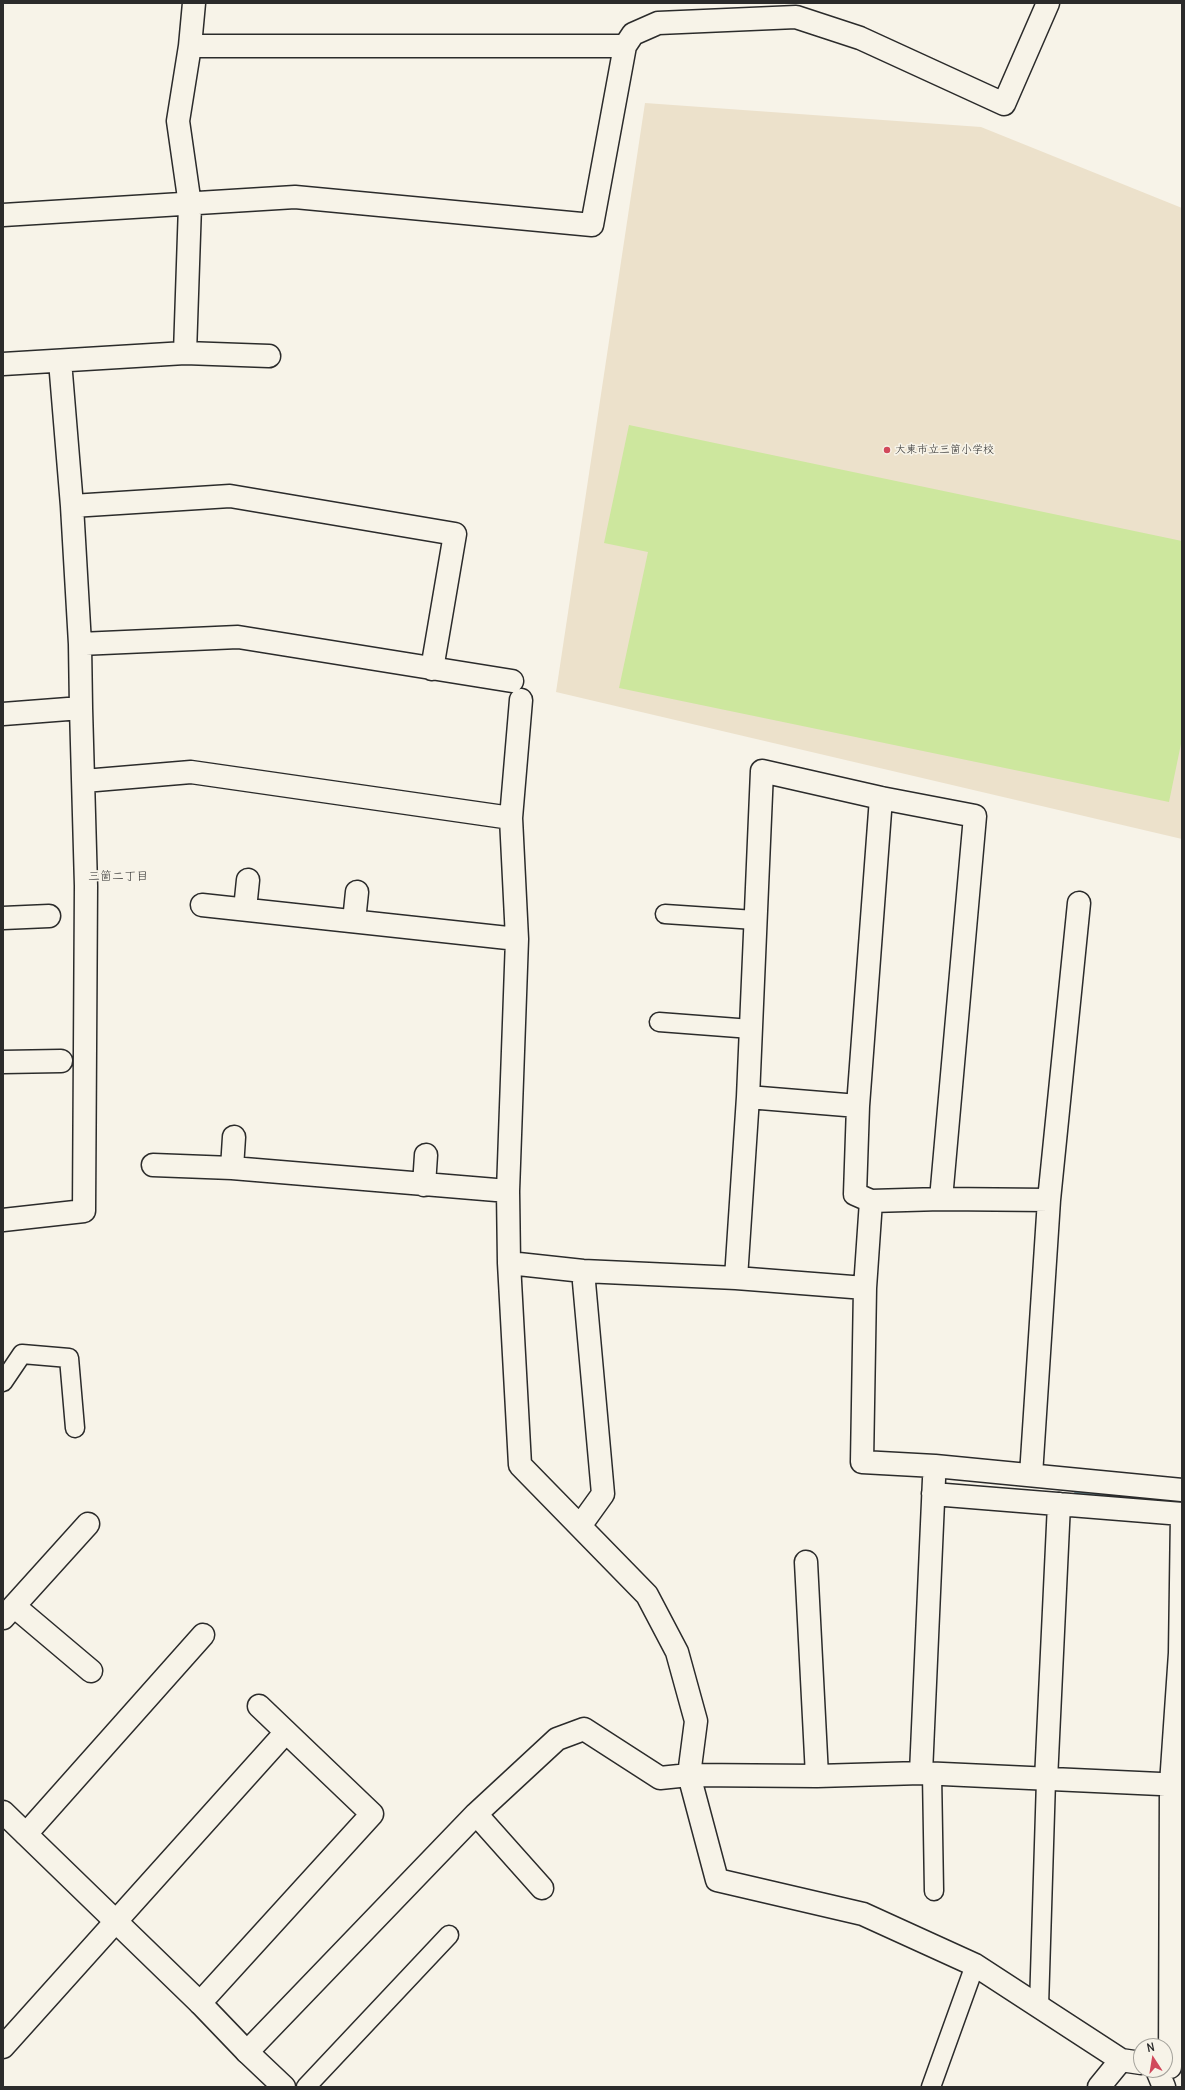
<!DOCTYPE html>
<meta charset="utf-8">
<style>
body{margin:0}
#map{position:relative;width:1185px;height:2090px;overflow:hidden;background:#f7f3e8;font-family:Delius,sans-serif}
canvas{display:block}
.frame{position:absolute;inset:0;border:4px solid #2b2b2b;pointer-events:none}
.north{position:absolute;left:1133px;top:2038px;width:40px;height:40px;box-sizing:border-box;background:#f7f3e8;border:1px solid #a5a39c;border-radius:50%;rotate:348deg;font-size:11px;font-weight:700;line-height:16px;text-align:center;color:#2b2b2b}
.north::after{content:'';display:block;margin:auto;width:14px;height:18px;background:#d1495b;clip-path:polygon(50% 0,100% 100%,50% 72%,0 100%)}
</style>
<div id="map">
<canvas width="1185" height="2090"></canvas>
<div class="frame"></div>
<div class="north">N</div>
</div>
<script>
const ctx = document.querySelector('canvas').getContext('2d');
ctx.lineJoin = 'round';
function paint(path, color) {
  ctx.fillStyle = color;
  ctx.fill(path, 'evenodd');
}
function shape(rows) {
  const path = new Path2D();
  for (const r of rows) {
    path.moveTo(r[0], r[1]);
    for (let i = 2; i < r.length; i += 2) path.lineTo(r[i], r[i + 1]);
  }
  return path;
}
function strokePath(path, color, width, dash) {
  ctx.strokeStyle = color;
  ctx.lineWidth = width;
  ctx.lineCap = dash ? 'butt' : 'round';
  ctx.setLineDash(dash || []);
  ctx.stroke(path);
}
function drawText(font, color, halo, rows, align = 'center') {
  ctx.font = font + ' Delius,"Klee One",sans-serif';
  ctx.lineWidth = 3.5;
  ctx.setLineDash([]);
  ctx.textBaseline = 'middle';
  ctx.strokeStyle = halo;
  ctx.fillStyle = color;
  for (const [text, x, y, turn = 0] of rows) {
    ctx.save();
    ctx.translate(x, y);
    ctx.rotate((+turn || 0) * Math.PI / 180);
    ctx.textAlign = isNaN(turn) ? turn : align;
    if (halo) ctx.strokeText(text, 0, 0);
    ctx.fillText(text, 0, 0);
    ctx.restore();
  }
}
paint(shape([
 [645,103,981,127,1182,208,1182,839,556,692]
]), '#ece1cb');
paint(shape([
 [629,425,1182,541,1182,739,1169,802,619,688,648,552,604,543]
]), '#cde79e');
strokePath(shape([
 [1079,1490,1169,1503]
]), '#6895a1', 11);
const service = shape([
 [665,914,755,920],
 [659,1022,751,1029],
 [3,1382,22,1354,69,1358,75,1428],
 [932,1774,934,1891],
 [1039,2006,1046,1780],
 [306,2087,449,1935],
 [931,2087,975,1965]
]);
const minor = shape([
 [190,46,625,46,633,34,658,23,796,17,860,38,1004,104,1048,3],
 [3,215,295,197,592,225,625,46],
 [185,353,190,205,178,121,190,46,194,3],
 [60,361,72,506,80,644],
 [3,364,185,353,269,356],
 [72,506,230,496,455,534,432,669],
 [521,700,511,818,517,939,508,1191,509,1263,520,1465,647,1595,677,1652,696,1721,689,1775,717,1880,863,1914,975,1965,1121,2060,1141,2063],
 [3,714,81,708,80,644,238,637,512,681],
 [84,781,191,772,511,818],
 [881,798,858,1106,855,1194,871,1201,941,1199,1049,1200],
 [202,905,517,939],
 [245,909,248,880],
 [3,918,49,916],
 [354,921,357,892],
 [3,1062,61,1061],
 [748,1097,858,1106],
 [153,1165,232,1168,508,1191],
 [232,1168,234,1137],
 [424,1185,426,1155],
 [871,1201,865,1288,862,1462,935,1466,1182,1490],
 [3,1220,84,1211,86,886,81,708],
 [509,1263,583,1271,736,1278,865,1288],
 [736,1278,748,1097,762,771,881,798,975,816,941,1199],
 [1031,1475,1049,1200,1079,903],
 [933,1494,1182,1514,1180,1653,1171,1784,1170,2067],
 [580,1526,603,1494,583,1271],
 [806,1562,817,1776],
 [14,1606,91,1671],
 [3,1618,88,1524],
 [921,1773,934,1479],
 [1046,1780,1059,1504],
 [476,1814,542,1888],
 [26,1834,203,1635],
 [200,2003,372,1814,259,1706],
 [3,2047,286,1732],
 [247,2052,476,1814,557,1739,584,1729,660,1778,689,1775,817,1776,921,1773,1182,1785],
 [1157,2070,1164,2087],
 [1099,2087,1121,2060]
]);
const tertiary = shape([
 [3,1812,200,2003,247,2052,284,2087]
]);
strokePath(service, '#2b2b2b', 21);
strokePath(minor, '#2b2b2b', 25);
strokePath(tertiary, '#2b2b2b', 25);
strokePath(service, '#f7f3e8', 18);
strokePath(minor, '#f7f3e8', 22);
strokePath(tertiary, '#f7f3e8', 22);
for (const [x, y, r, color] of [
 [887,450,4,"#d1495b"]
]) {
  const dot = new Path2D();
  dot.arc(x, y, r, 0, 2 * Math.PI);
  ctx.fillStyle = color;
  ctx.fill(dot);
  strokePath(dot, '#f7f3e8', 1.5);
}
drawText('11px', '#2b2b2b', '#f7f3e8', [
 ["大東市立三箇小学校",895,450]
], 'left');
drawText('12px', '#2b2b2b', '#f7f3e8', [
 ["三箇二丁目",118,877]
]);
</script>
